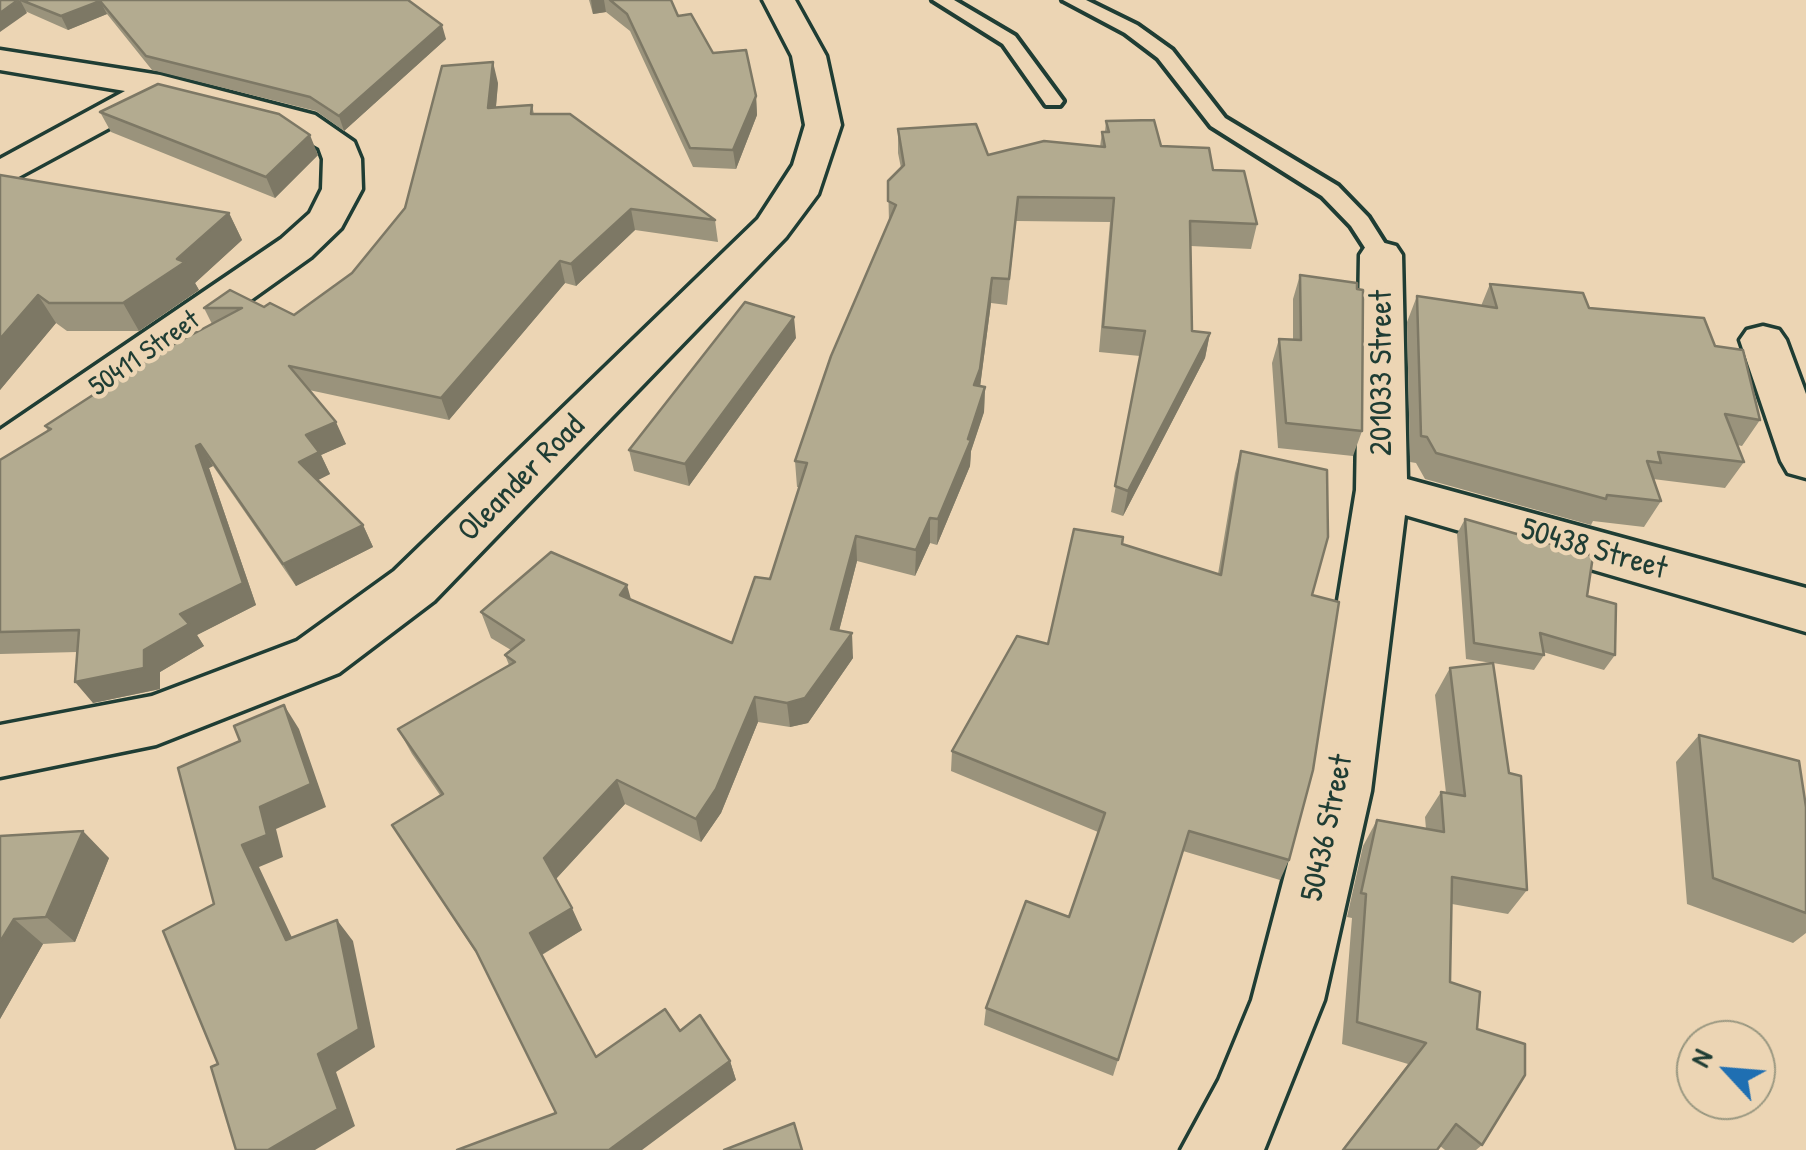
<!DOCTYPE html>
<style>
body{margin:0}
#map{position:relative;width:1806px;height:1150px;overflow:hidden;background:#ecd5b4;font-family:"Patrick Hand",sans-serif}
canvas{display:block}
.north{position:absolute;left:1676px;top:1020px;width:100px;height:100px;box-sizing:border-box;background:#ecd5b4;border:2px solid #9a9881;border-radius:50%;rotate:296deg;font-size:28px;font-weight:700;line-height:40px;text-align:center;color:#1f3d34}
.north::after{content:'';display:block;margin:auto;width:35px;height:45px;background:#1f6fb2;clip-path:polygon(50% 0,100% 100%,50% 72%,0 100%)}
</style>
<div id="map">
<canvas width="1806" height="1150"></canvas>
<div class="north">N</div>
</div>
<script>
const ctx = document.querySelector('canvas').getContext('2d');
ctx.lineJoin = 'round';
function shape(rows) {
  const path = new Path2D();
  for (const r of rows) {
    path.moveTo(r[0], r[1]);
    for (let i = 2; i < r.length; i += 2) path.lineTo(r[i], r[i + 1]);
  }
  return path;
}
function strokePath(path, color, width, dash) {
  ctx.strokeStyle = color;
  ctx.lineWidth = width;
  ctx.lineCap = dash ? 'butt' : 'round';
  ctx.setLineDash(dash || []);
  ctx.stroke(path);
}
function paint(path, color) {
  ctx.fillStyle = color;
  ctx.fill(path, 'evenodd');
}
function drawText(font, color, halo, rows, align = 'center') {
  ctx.font = font + ' "Patrick Hand",sans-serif';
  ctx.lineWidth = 9;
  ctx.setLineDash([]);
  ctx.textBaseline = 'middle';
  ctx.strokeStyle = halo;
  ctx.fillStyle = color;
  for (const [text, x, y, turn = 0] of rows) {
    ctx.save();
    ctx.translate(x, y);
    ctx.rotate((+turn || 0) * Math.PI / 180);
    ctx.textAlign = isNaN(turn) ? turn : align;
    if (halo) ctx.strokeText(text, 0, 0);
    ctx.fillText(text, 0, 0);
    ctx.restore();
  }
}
const lane = shape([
 [933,0,954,0,1015,36,1063,101,1060,105,1046,105,1003,44,933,0],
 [1063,0,1086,0,1137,25,1172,50,1225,118,1338,186,1368,217,1392,255,1389,260,1373,260,1351,226,1322,196,1211,126,1158,58,1125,33,1063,0]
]);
const street = shape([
 [763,0,795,0,826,56,841,125,818,194,786,237,434,601,339,673,156,745,0,777,0,725,152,696,297,641,394,571,758,219,793,165,805,125,792,56,763,0],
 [0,50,160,75,315,115,354,142,361,159,362,189,341,228,311,257,18,466,0,471,0,430,281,239,310,213,322,189,323,159,319,148,289,131,163,99,0,187,0,159,125,91,0,70,0,50],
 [1381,242,1396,246,1402,255,1407,479,1806,588,1806,632,1405,515,1371,791,1324,1000,1264,1150,1181,1150,1219,1080,1252,1000,1307,791,1356,490,1360,255,1366,246,1381,242],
 [1763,326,1779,330,1786,340,1806,394,1806,478,1788,473,1781,461,1740,340,1747,330,1763,326]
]);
strokePath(lane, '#1f3d34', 8);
strokePath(street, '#1f3d34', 7);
paint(lane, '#ecd5b4');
paint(street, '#ecd5b4');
paint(shape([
 [0,0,408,0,446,39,344,131,316,111,152,70,107,14,68,30],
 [589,0,671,0,678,16,756,96,757,115,736,169,693,167,630,31,606,12,593,14],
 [498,83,496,107,532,105,534,114,715,220,718,242,635,230,576,286,565,283,449,420,309,390,346,444,321,455,330,474,318,480,363,525,373,547,296,586,213,466,209,468,256,605,197,635,204,646,160,672,160,689,93,703,77,652,0,654,0,460,48,431,45,426,212,324,204,308,264,307,294,315,352,273,405,208],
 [100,112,318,155,275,198,111,132],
 [1106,121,1213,170,1257,224,1251,249,1191,246,1192,331,1210,333,1205,358,1123,516,1111,512,1140,356,1099,352,1110,222,1016,221,1007,305,991,303,980,386,985,387,984,412,971,451,970,466,937,545,930,543,915,576,857,561,839,631,853,658,808,723,790,727,758,722,721,813,701,842,625,804,556,879,582,930,542,955,596,1057,680,1031,730,1061,736,1080,556,1113,480,959,392,825,440,795,412,754,398,729,509,665,505,655,511,650,491,638,481,612,631,600,732,643,770,579,799,487,797,487,795,461,889,222,888,181,901,168,898,153,898,129,988,155,1100,147,1102,132,1105,132],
 [0,175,229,213,242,240,195,283,199,290,139,331,67,331,56,323,0,390],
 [1300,275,1362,431,1353,456,1278,448,1272,363,1279,339,1293,340,1293,299],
 [1490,284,1589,308,1715,346,1760,420,1742,446,1737,445,1744,462,1725,488,1653,479,1661,501,1644,527,1593,521,1591,525,1425,479,1416,463,1410,462,1407,322,1417,296,1481,306],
 [796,338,689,486,634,471,629,450],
 [1241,451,1312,595,1289,860,1280,880,1183,851,1113,1076,984,1025,986,1008,1069,917,1098,832,951,771,952,751,1048,644,1122,544,1218,574,1235,473],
 [1465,519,1587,596,1615,655,1604,670,1543,652,1544,655,1534,670,1493,663,1527,890,1508,914,1452,904,1450,982,1477,1029,1482,1145,1476,1150,1445,1150,1440,1146,1437,1150,1342,1150,1408,1064,1342,1044,1352,918,1347,917,1363,846,1377,820,1426,829,1425,817,1441,792,1446,793,1435,695,1450,668,1492,663,1466,659,1457,534],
 [1699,735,1806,807,1806,933,1793,943,1687,904,1676,762],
 [0,836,109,858,75,942,43,944,0,1019]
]), '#9a937c');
paint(shape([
 [20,0,27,13,0,32,0,13],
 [591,0,604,0,606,12,593,14],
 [100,1,107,14,68,30,61,16],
 [442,25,446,39,344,131,339,116],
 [493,62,498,83,494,128,488,108],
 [756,96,757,115,736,169,733,150],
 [310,135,318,155,275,198,266,177],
 [631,209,635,230,576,286,571,264],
 [229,213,242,240,195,283,199,290,139,331,123,303,177,259],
 [560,261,565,283,449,420,441,398],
 [992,278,991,303,979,395,974,385],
 [38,295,56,323,0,390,0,339],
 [794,317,796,338,689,486,685,464],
 [1210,333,1205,358,1123,516,1128,491],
 [985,387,984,412,971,451,970,466,937,545,938,519],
 [336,422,346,444,321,455,330,474,310,484,299,462,306,435],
 [200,444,213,466,209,468,256,605,197,635,204,646,160,672,160,689,93,703,75,682,144,650,180,614,196,446],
 [930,518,930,543,915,576,916,550],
 [363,525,373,547,296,586,283,564],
 [856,536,857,561,833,654,831,629],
 [627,585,634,610,620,595],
 [852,633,853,658,808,723,790,727,787,703],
 [755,697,758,722,721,813,701,842,696,819],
 [284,705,299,729,326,807,276,829,283,857,259,867,303,961,286,940,242,845,260,807],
 [617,780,625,804,554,881,544,858],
 [83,831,109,858,75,942,46,917],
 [572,908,582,930,541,955,530,933],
 [14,919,43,944,0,1019,0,942],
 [337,920,353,941,375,1047,336,1072,355,1126,315,1150,268,1150,318,1054],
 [730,1061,736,1080,642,1150,609,1150]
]), '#7d7865');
const building = shape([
 [0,0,18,0,0,13,0,0],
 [21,0,408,0,442,25,339,116,310,97,146,56,100,1,61,16,21,0],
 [610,0,671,0,678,16,691,14,713,53,746,50,756,96,733,150,690,148,627,14,610,0],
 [493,62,488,108,532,105,531,114,570,114,715,220,631,209,571,264,560,261,441,398,289,366,336,422,306,435,319,452,299,462,363,525,283,564,200,444,196,446,243,583,180,614,189,624,144,650,144,668,75,682,79,630,0,632,0,460,51,429,45,426,161,351,242,308,204,308,230,290,264,307,270,303,294,315,352,273,405,208,442,66,493,62],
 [158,84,279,114,310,135,266,177,100,112,158,84],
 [1154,120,1161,146,1209,148,1213,170,1244,171,1257,224,1190,221,1192,331,1210,333,1128,491,1115,486,1145,331,1103,327,1114,198,1018,197,1009,279,992,278,980,369,974,385,985,387,968,439,971,440,938,519,930,518,916,550,856,536,831,629,852,633,805,698,787,703,755,697,716,789,696,819,617,780,544,858,572,908,530,933,596,1057,665,1009,680,1031,700,1015,730,1061,609,1150,457,1150,556,1113,476,951,392,825,443,794,398,729,515,662,505,655,524,640,481,612,551,552,627,585,620,595,732,643,755,577,770,579,807,463,795,461,831,356,896,205,888,201,888,181,904,165,898,129,976,124,988,155,1044,141,1105,147,1102,132,1109,132,1106,121,1154,120],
 [0,175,229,213,177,259,185,262,123,303,49,303,38,295,0,339,0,175],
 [1300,275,1357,283,1357,289,1363,290,1362,431,1286,423,1279,339,1301,340,1300,275],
 [1490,284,1583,293,1589,308,1704,318,1715,346,1743,350,1760,420,1725,414,1744,462,1658,452,1661,463,1647,461,1661,501,1607,495,1606,499,1436,453,1427,437,1421,436,1417,296,1497,308,1490,284],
 [745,302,794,317,685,464,629,450,745,302],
 [1241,451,1327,470,1328,537,1312,595,1339,602,1313,770,1289,860,1189,831,1118,1060,986,1008,1026,901,1069,917,1105,813,952,751,1017,636,1048,644,1074,529,1123,537,1122,544,1221,575,1241,451],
 [1465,519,1593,556,1587,596,1616,604,1615,655,1540,633,1544,655,1474,643,1465,519],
 [1493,663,1509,773,1521,776,1527,890,1452,877,1450,982,1480,992,1477,1029,1525,1044,1525,1075,1482,1145,1456,1124,1437,1150,1343,1150,1426,1043,1357,1022,1366,894,1361,893,1377,820,1444,832,1441,792,1465,796,1450,668,1493,663],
 [284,705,311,784,260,807,267,835,242,845,286,940,337,920,359,1029,318,1054,338,1109,268,1150,236,1150,211,1067,218,1064,163,931,214,904,178,768,240,741,234,726,284,705],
 [1699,735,1799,761,1806,807,1806,913,1713,878,1699,735],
 [83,831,46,917,14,919,0,942,0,836,83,831],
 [794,1123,802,1150,724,1150,794,1123]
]);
paint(building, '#b3ab90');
strokePath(building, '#7d7865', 2.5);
drawText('28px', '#1f3d34', '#ecd5b4', [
 ["50411 Street",145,354,-35]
]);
drawText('32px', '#1f3d34', '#ecd5b4', [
 ["201033 Street",1382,373,-90],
 ["Oleander Road",522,479,-45],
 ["50438 Street",1594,550,16],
 ["50436 Street",1328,828,-78]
]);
</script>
